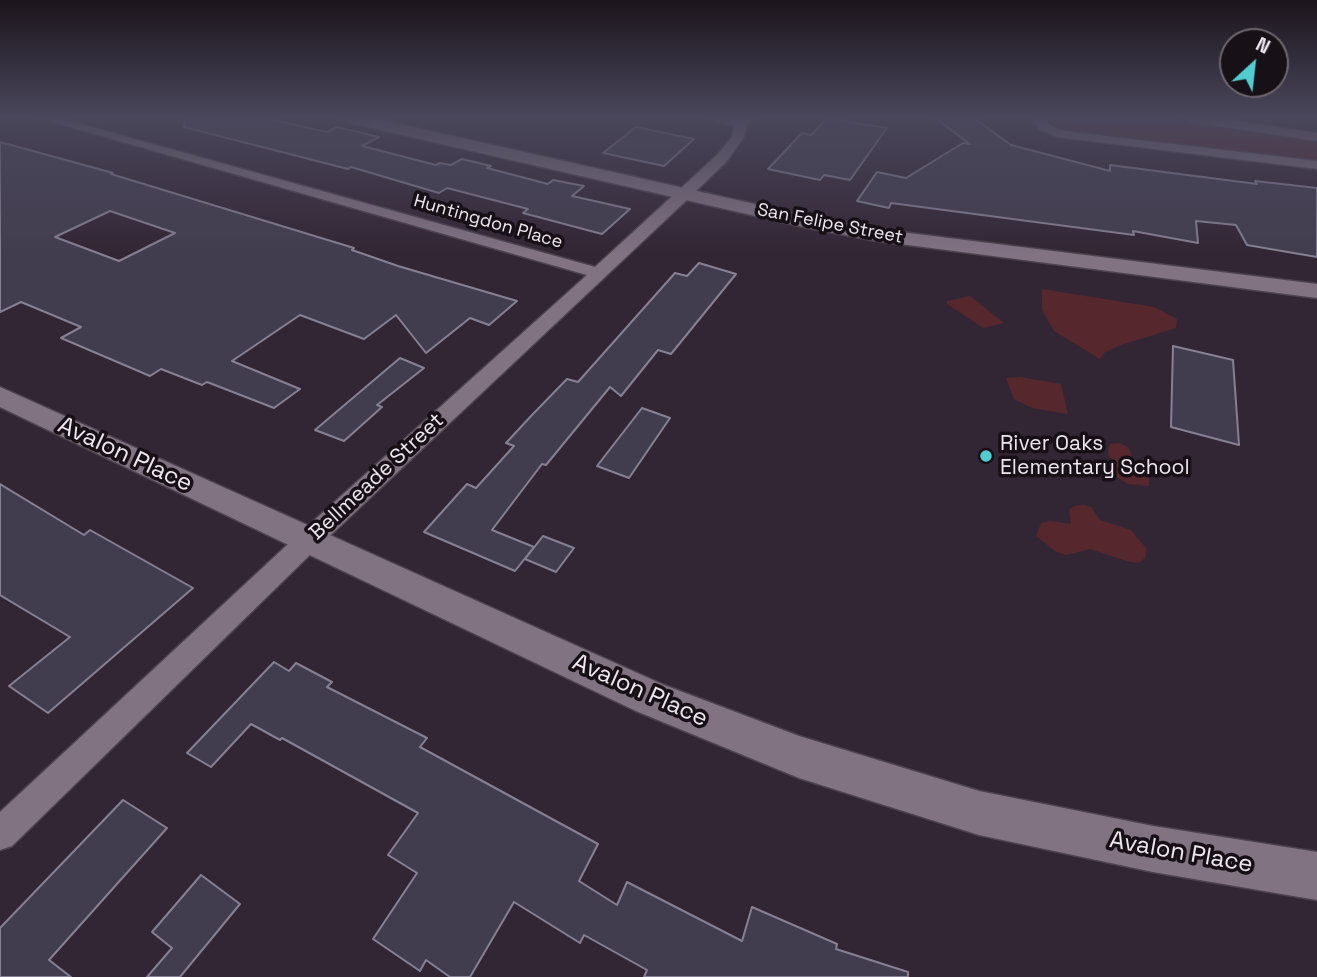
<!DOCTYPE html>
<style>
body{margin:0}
#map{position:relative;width:1317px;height:977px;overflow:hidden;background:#332634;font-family:"Space Grotesk",sans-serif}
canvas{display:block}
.north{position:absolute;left:1219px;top:28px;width:70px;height:70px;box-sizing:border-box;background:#171117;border:2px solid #6d666d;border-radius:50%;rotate:27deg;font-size:19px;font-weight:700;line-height:28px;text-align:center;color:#efe6ef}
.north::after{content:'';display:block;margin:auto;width:24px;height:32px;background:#52ccd1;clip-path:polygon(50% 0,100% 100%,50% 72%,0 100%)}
</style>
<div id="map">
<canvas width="1317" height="977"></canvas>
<div class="north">N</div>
</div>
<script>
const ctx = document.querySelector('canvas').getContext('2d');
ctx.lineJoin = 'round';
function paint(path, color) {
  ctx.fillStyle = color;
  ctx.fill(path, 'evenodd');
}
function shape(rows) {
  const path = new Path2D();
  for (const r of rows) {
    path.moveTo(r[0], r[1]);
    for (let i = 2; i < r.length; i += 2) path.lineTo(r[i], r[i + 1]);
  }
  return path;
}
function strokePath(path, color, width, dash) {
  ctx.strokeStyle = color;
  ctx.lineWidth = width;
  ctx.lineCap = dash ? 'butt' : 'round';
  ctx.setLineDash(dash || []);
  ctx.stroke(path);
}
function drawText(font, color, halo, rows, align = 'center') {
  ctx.font = font + ' "Space Grotesk",sans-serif';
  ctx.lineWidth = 7;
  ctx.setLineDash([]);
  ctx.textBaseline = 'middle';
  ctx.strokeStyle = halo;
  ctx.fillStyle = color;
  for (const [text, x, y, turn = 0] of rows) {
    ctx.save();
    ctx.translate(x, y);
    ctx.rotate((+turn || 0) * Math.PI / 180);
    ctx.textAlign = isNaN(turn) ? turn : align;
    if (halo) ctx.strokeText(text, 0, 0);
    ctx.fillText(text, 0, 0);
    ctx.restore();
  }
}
paint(shape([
 [1050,118,1162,118,1317,140,1317,161,1062,131,1055,127],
 [1042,289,1154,307,1177,319,1176,328,1121,345,1104,353,1100,359,1054,331,1042,310],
 [970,296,1004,323,983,328,947,304,947,301],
 [1020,377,1061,384,1068,414,1032,408,1014,399,1006,378],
 [1120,443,1129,448,1134,463,1149,474,1149,486,1128,484,1112,474,1111,468,1115,462,1109,456,1108,449,1110,444],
 [1084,505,1091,507,1100,520,1131,530,1147,549,1145,558,1139,563,1130,562,1090,549,1066,555,1055,551,1036,536,1041,523,1050,521,1071,524,1069,510,1074,506]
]), '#56272d');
const building = shape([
 [185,118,265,118,327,132,337,127,379,137,362,146,436,165,440,163,451,165,462,159,491,166,487,168,548,184,553,180,584,186,572,196,630,209,602,234,523,213,528,209,447,188,439,193,351,167,348,169,184,127,185,118],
 [827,118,887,128,850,180,824,175,820,180,768,169,802,133,811,135,827,118],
 [935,118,974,118,1011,145,1110,171,1110,165,1257,184,1255,181,1317,188,1317,257,1247,245,1236,225,1196,221,1198,243,1133,231,1134,235,891,203,889,208,857,201,877,172,906,178,963,143,970,144,935,118],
 [636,127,694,139,664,166,603,153,636,127],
 [0,142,113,173,111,174,354,248,352,250,398,266,517,301,489,325,470,318,426,353,396,315,364,339,300,315,232,361,300,389,274,408,207,382,202,385,161,369,150,376,61,338,81,327,21,302,0,312,0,142],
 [110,211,175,233,119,261,55,237,110,211],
 [699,263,736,274,671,354,658,350,621,396,610,387,546,465,542,464,492,530,534,547,515,571,424,532,467,484,476,488,514,446,506,443,532,415,567,379,578,382,675,273,687,276,699,263],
 [1173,346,1233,360,1239,445,1171,427,1173,346],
 [400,358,424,368,377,405,382,407,344,441,315,430,400,358],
 [642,408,670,418,629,478,597,466,642,408],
 [0,484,84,535,90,530,193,588,48,713,9,686,70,637,0,595,0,484],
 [543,536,574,548,556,572,525,559,543,536],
 [274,662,289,671,296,663,332,682,327,687,427,738,420,747,598,844,579,881,617,905,627,882,742,941,752,907,837,944,836,949,908,972,908,977,644,977,647,970,584,935,580,943,514,902,470,977,450,977,426,960,420,971,373,939,417,873,388,855,418,813,282,738,280,740,251,724,211,767,187,753,274,662],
 [123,800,167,828,49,960,71,977,0,977,0,928,123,800],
 [201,875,240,904,180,977,147,977,172,948,152,932,201,875]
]);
paint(building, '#423d4e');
strokePath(building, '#868094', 2);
const street = shape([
 [39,118,59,118,595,267,717,155,732,137,734,126,705,118,754,118,747,125,744,137,727,161,690,197,318,547,12,846,0,850,0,812,300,533,587,275,39,118],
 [1033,118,1045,118,1048,124,1060,130,1080,133,1317,161,1317,169,1057,137,1039,129,1033,118],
 [1184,118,1216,118,1317,133,1317,141,1190,122,1184,118]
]);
const secondary = shape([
 [342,118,373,118,808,216,877,229,1317,284,1317,298,877,241,808,228,350,123,342,118],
 [0,387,664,685,799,736,979,791,1153,826,1317,852,1317,900,1153,872,979,835,799,778,636,711,0,407,0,387]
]);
strokePath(street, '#4d434e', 3);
strokePath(secondary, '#4d434e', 3);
paint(street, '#827383');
paint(secondary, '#827383');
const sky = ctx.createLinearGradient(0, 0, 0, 255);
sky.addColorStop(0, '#1c151d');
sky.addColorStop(0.46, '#4a475c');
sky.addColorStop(1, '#4a475c00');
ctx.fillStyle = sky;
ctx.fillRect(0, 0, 1317, 255);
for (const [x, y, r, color] of [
 [986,456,7,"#52ccd1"]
]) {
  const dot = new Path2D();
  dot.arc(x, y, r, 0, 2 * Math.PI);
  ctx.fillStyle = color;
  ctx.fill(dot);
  strokePath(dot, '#171117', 2.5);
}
drawText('18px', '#efe6ef', '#171117', [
 ["Huntingdon Place",488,222,16],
 ["San Felipe Street",830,224,11]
]);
drawText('21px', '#efe6ef', '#171117', [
 ["River Oaks",1000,444],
 ["Elementary School",1000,468]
], 'left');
drawText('21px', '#efe6ef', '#171117', [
 ["Bellmeade Street",377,477,-43]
]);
drawText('24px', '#efe6ef', '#171117', [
 ["Avalon Place",125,455,25],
 ["Avalon Place",640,691,24],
 ["Avalon Place",1181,853,10]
]);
</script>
